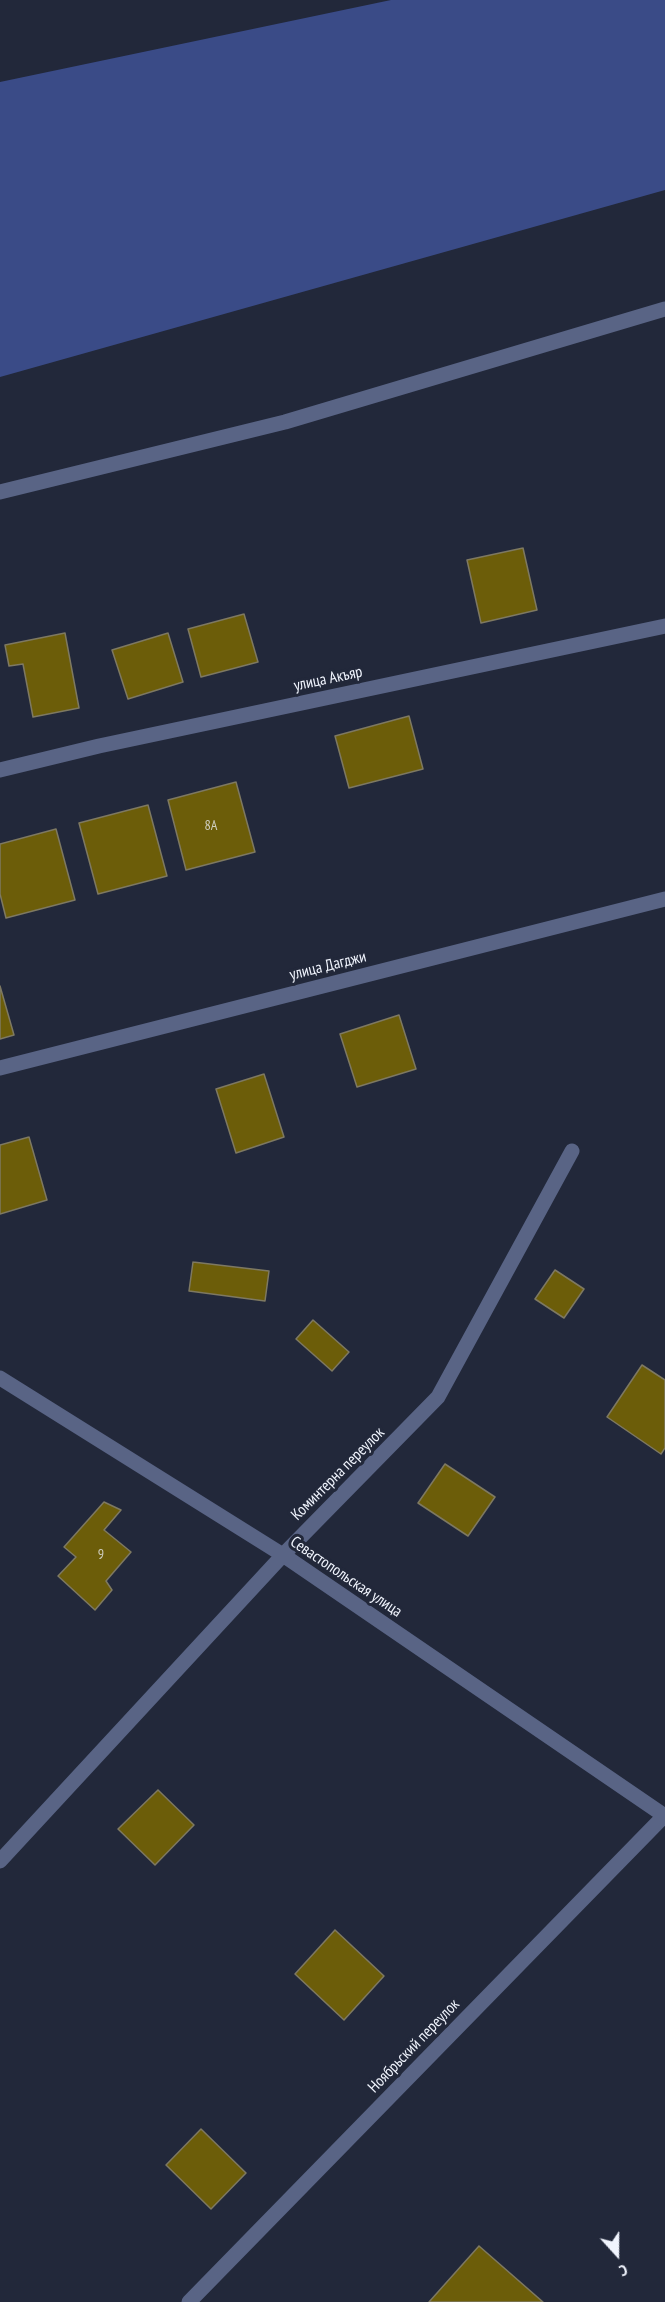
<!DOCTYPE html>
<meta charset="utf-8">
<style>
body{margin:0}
#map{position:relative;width:665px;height:2302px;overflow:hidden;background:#22283a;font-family:"PT Sans Narrow",sans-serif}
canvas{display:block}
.north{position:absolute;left:587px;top:2224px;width:60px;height:60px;-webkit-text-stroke:4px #22283a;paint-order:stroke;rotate:159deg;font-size:16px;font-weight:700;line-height:24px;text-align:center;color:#f0f4fd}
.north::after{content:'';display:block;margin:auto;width:21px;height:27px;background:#f0f4fd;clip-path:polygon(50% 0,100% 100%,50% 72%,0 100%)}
</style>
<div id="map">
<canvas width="665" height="2302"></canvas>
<div class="north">С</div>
</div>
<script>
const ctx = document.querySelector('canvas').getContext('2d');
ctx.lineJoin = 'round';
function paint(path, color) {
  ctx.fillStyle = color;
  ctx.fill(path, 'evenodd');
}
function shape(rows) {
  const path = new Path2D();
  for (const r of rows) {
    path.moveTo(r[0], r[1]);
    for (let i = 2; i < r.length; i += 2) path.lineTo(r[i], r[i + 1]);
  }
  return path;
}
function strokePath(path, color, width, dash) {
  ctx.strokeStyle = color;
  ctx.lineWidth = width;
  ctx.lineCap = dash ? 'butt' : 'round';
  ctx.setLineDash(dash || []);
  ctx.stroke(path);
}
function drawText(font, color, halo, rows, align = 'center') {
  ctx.font = font + ' "PT Sans Narrow",sans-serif';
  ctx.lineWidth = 6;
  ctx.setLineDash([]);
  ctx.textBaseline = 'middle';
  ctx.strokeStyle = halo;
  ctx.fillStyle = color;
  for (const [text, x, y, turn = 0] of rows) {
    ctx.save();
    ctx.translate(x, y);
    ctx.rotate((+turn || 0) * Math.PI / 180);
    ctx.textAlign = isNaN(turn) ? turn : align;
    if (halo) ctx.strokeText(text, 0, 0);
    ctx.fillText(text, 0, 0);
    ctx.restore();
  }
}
paint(shape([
 [391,0,665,0,665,190,0,377,0,82]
]), '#3a4b87');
const building = shape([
 [523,548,537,610,481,623,467,560,523,548],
 [244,614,258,662,201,677,188,629,244,614],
 [65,633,79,708,33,717,23,664,9,666,5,645,65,633],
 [168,633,183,682,128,699,112,650,168,633],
 [409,716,423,769,349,788,335,736,409,716],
 [236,782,255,852,186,870,168,800,236,782],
 [148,805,167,876,98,894,79,823,148,805],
 [56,829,75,900,6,918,0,894,0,844,56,829],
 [0,986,14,1035,0,1039,0,986],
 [399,1015,416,1069,357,1087,340,1034,399,1015],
 [264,1074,284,1137,236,1153,216,1089,264,1074],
 [29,1137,47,1200,0,1214,0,1145,29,1137],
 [193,1262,269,1271,265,1301,189,1291,193,1262],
 [555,1270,584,1289,564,1318,535,1299,555,1270],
 [313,1320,349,1352,332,1371,296,1339,313,1320],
 [642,1365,665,1380,665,1448,661,1454,607,1417,642,1365],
 [445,1464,495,1497,468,1536,418,1503,445,1464],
 [104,1502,121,1510,104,1530,131,1552,106,1581,112,1590,95,1610,58,1576,76,1557,64,1547,104,1502],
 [158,1790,194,1825,155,1865,118,1829,158,1790],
 [335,1930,384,1976,344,2020,295,1974,335,1930],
 [201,2129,246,2173,211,2209,166,2165,201,2129],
 [479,2246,543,2302,429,2302,479,2246]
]);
paint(building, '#6c5d09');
strokePath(building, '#7e7962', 1.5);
strokePath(shape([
 [0,492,285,422,665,309],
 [0,770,99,746,665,626],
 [0,1068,665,899],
 [0,1378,283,1555,665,1816],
 [0,1861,283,1555,438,1397,572,1151],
 [189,2302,665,1815]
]), '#596485', 15);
drawText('14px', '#cfcec0', null, [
 ["8А",211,826],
 ["9",101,1555]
]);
drawText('16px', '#f0f4fd', '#22283a', [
 ["улица Акъяр",328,679,-12],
 ["улица Дагджи",328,966,-14],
 ["Коминтерна переулок",338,1474,-45],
 ["Севастопольская улица",346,1577,34],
 ["Ноябрьский переулок",414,2046,-46]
]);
</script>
